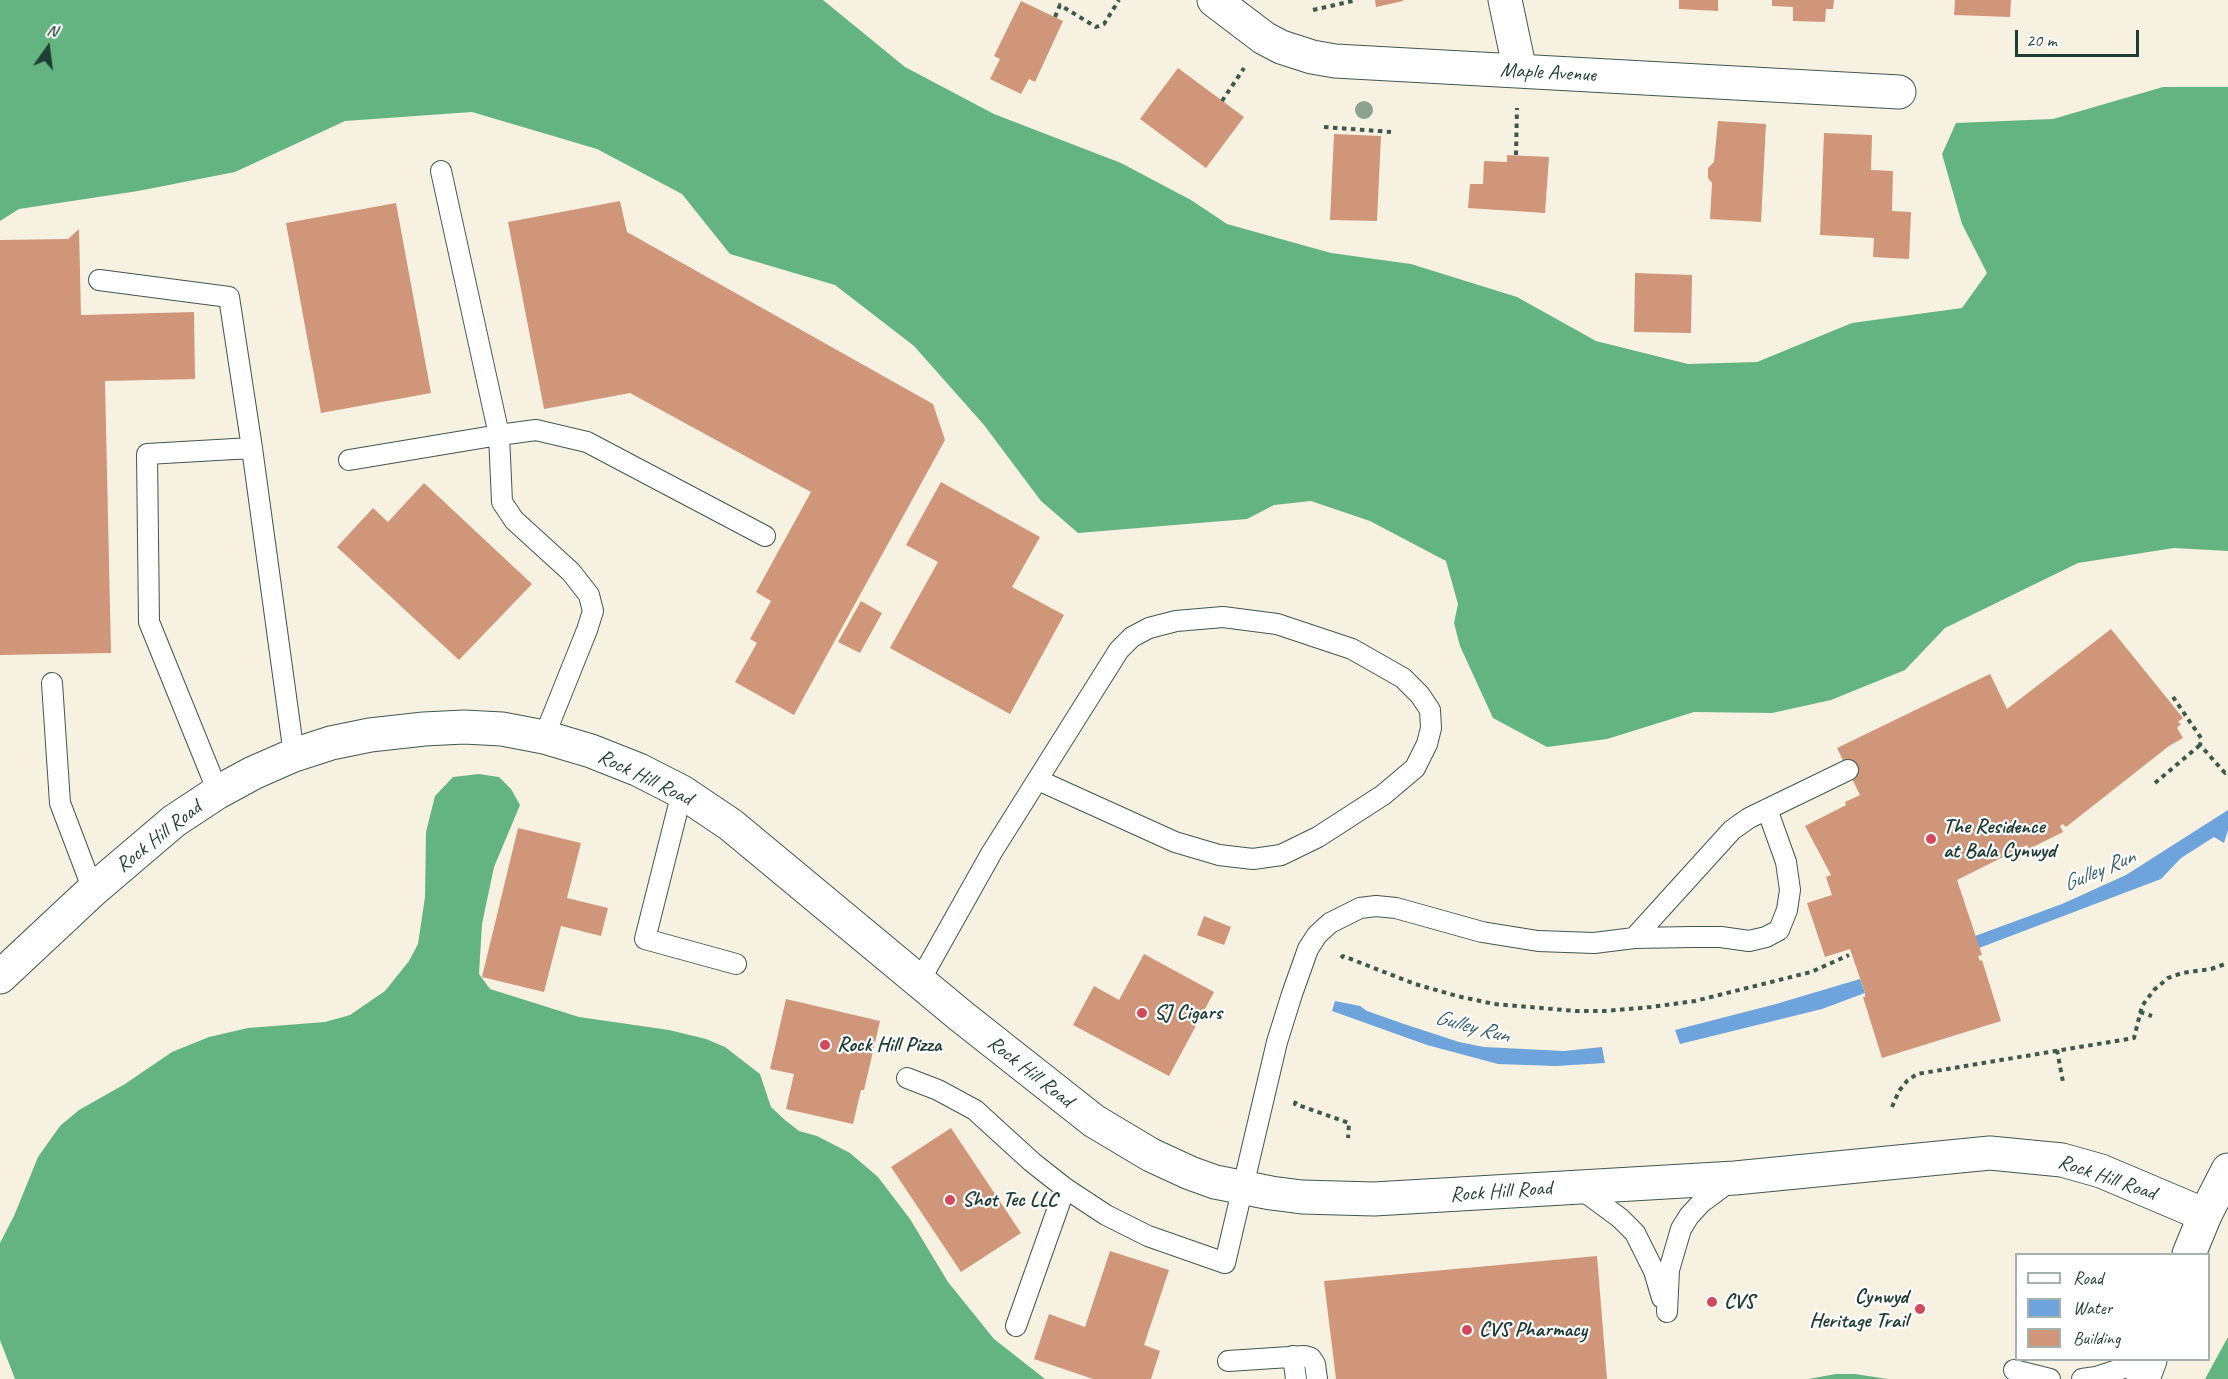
<!DOCTYPE html>
<style>
body{margin:0}
#map{position:relative;width:2228px;height:1379px;overflow:hidden;background:#f7f1e2;font-family:Caveat,sans-serif}
canvas{display:block}
.legend{position:absolute;left:2015px;top:1253px;width:195px;height:108px;box-sizing:border-box;background:#fff;border:2px solid #a5b1ae;margin:0;padding:8px 10px;list-style:none;font-size:18px;color:#1f3d34}
.legend li{display:flex;align-items:center;gap:12px;height:30px}
.legend b{width:30px;border:2px solid #a5b1ae}
.north{position:absolute;left:18px;top:18px;width:60px;height:60px;-webkit-text-stroke:4px #fff;paint-order:stroke;rotate:14deg;font-size:16px;font-weight:700;line-height:24px;text-align:center;color:#1f3d34}
.north::after{content:'';display:block;margin:auto;width:21px;height:27px;background:#1f3d34;clip-path:polygon(50% 0,100% 100%,50% 72%,0 100%)}
.scale{position:absolute;left:2015px;top:30px;width:124px;height:27px;box-sizing:border-box;border:3px solid #1f3d34;border-top:0;padding-left:8px;font-size:18px;line-height:21px;white-space:nowrap;color:#1f3d34;-webkit-text-stroke:4px #fff;paint-order:stroke}
</style>
<div id="map">
<canvas width="2228" height="1379"></canvas>
<ul class="legend">
<li><b style="height:8px;background:#fff"></b>Road</li>
<li><b style="height:16px;background:#6ea4db"></b>Water</li>
<li><b style="height:16px;background:#d0967a"></b>Building</li>
</ul>
<div class="north">N</div>
<div class="scale">20 m</div>
</div>
<script>
const ctx = document.querySelector('canvas').getContext('2d');
ctx.lineJoin = 'round';
function paint(path, color) {
  ctx.fillStyle = color;
  ctx.fill(path, 'evenodd');
}
function shape(rows) {
  const path = new Path2D();
  for (const r of rows) {
    path.moveTo(r[0], r[1]);
    for (let i = 2; i < r.length; i += 2) path.lineTo(r[i], r[i + 1]);
  }
  return path;
}
function strokePath(path, color, width, dash) {
  ctx.strokeStyle = color;
  ctx.lineWidth = width;
  ctx.lineCap = dash ? 'butt' : 'round';
  ctx.setLineDash(dash || []);
  ctx.stroke(path);
}
function drawText(font, color, halo, rows, align = 'center') {
  ctx.font = font + ' Caveat,sans-serif';
  ctx.lineWidth = 4.5;
  ctx.setLineDash([]);
  ctx.textBaseline = 'middle';
  ctx.strokeStyle = halo;
  ctx.fillStyle = color;
  for (const [text, x, y, turn = 0] of rows) {
    ctx.save();
    ctx.translate(x, y);
    ctx.rotate((+turn || 0) * Math.PI / 180);
    ctx.textAlign = isNaN(turn) ? turn : align;
    if (halo) ctx.strokeText(text, 0, 0);
    ctx.fillText(text, 0, 0);
    ctx.restore();
  }
}
paint(shape([
 [0,0,823,0,905,67,994,114,1121,163,1191,200,1227,224,1331,253,1411,264,1517,297,1596,341,1688,364,1757,362,1852,323,1962,308,1987,273,1962,224,1942,154,1956,123,2053,119,2163,87,2228,87,2228,551,2174,548,2078,563,1945,628,1905,670,1831,700,1772,713,1694,712,1607,739,1547,747,1493,718,1460,646,1454,623,1458,604,1446,561,1370,521,1311,501,1274,505,1247,519,1078,533,1041,501,984,425,914,346,835,285,730,254,682,194,597,149,472,112,345,121,235,172,138,191,19,209,0,221],
 [479,774,499,777,511,789,520,805,494,867,482,924,479,974,490,989,579,1017,669,1030,706,1039,725,1047,760,1074,771,1107,785,1120,799,1131,817,1136,850,1153,878,1177,910,1219,948,1282,994,1339,1045,1379,15,1379,0,1340,0,1243,14,1216,38,1157,60,1126,79,1110,125,1084,172,1052,209,1037,248,1028,325,1022,350,1015,385,991,409,961,418,944,425,897,426,832,435,796,453,777],
 [2228,1337,2228,1379,2205,1379],
 [1836,1374,1855,1374,1888,1379,1808,1379]
]), '#63b480');
paint(shape([
 [2228,810,2228,830,2224,843,2214,837,2181,858,2161,879,1979,948,1975,936,2062,904,2126,875],
 [1860,979,1865,993,1822,1009,1680,1044,1675,1030,1776,1004],
 [1335,1001,1360,1006,1367,1011,1404,1024,1459,1042,1484,1047,1564,1051,1602,1047,1605,1063,1556,1066,1498,1064,1427,1045,1332,1011]
]), '#6ea4db');
paint(shape([
 [1375,0,1403,0,1403,1,1376,7],
 [1679,0,1718,0,1718,11,1679,9],
 [1772,0,1834,0,1833,9,1826,9,1825,22,1793,21,1793,7,1772,6],
 [1955,0,2011,0,2010,17,1954,15],
 [1021,1,1063,21,1035,82,1029,79,1021,94,990,79,1000,59,994,56],
 [1178,68,1244,117,1206,168,1140,119],
 [1718,121,1766,124,1761,222,1710,219,1712,183,1708,178,1708,168,1714,162],
 [1824,133,1872,135,1871,170,1893,171,1892,211,1911,212,1909,259,1873,257,1874,238,1820,235],
 [1334,134,1381,136,1377,221,1330,220],
 [1507,155,1549,157,1545,213,1468,208,1470,184,1483,184,1484,161,1507,162],
 [620,201,627,232,933,404,945,440,794,715,735,682,757,643,750,639,771,601,756,592,811,492,630,393,544,409,508,222],
 [396,203,431,393,321,413,286,223],
 [79,229,81,315,194,312,195,379,105,381,111,653,0,655,0,240,68,239],
 [1635,273,1692,275,1691,333,1634,332],
 [941,482,1040,537,1012,587,1064,615,1010,714,890,648,938,562,906,545],
 [424,483,532,584,459,660,337,547,373,508,388,522],
 [861,601,882,613,860,653,838,642],
 [2111,629,2183,718,2178,722,2181,724,2177,728,2183,738,2169,746,2066,827,2063,824,2060,826,2063,832,2029,849,2027,845,1957,880,1982,955,1978,956,1980,961,1982,960,2001,1021,1882,1058,1863,997,1865,997,1865,993,1850,949,1825,957,1807,903,1832,895,1826,877,1831,875,1805,826,1846,805,1845,802,1860,795,1837,748,1990,674,2007,709],
 [518,828,581,843,567,898,608,908,601,936,561,926,544,992,482,977],
 [1204,916,1231,927,1224,945,1197,935],
 [1144,954,1214,992,1169,1076,1073,1025,1094,986,1119,1000],
 [786,999,880,1021,864,1090,861,1090,853,1124,786,1109,794,1074,770,1069],
 [951,1128,1021,1233,961,1272,891,1167],
 [1110,1251,1169,1270,1144,1345,1160,1351,1151,1379,1093,1379,1034,1359,1049,1314,1085,1327],
 [1597,1256,1607,1379,1336,1379,1324,1281]
]), '#d0967a');
const service = shape([
 [441,171,499,435,502,502,514,520,571,572,589,595,593,611,587,630,544,737],
 [99,280,229,297,252,448,147,454,149,622,218,792],
 [252,448,294,755],
 [349,460,499,435,536,430,587,442,765,536],
 [52,683,60,803,93,890],
 [682,792,645,939,736,964],
 [1634,938,1732,830,1749,818,1848,770],
 [919,982,992,852,1119,650,1132,637,1149,628,1176,621,1223,617,1277,624,1352,649,1403,678,1420,695,1430,710,1431,728,1427,744,1415,768,1383,795,1318,837,1281,855,1253,859,1219,855,1175,842,1038,780],
 [907,1078,938,1090,975,1110,1032,1162,1065,1188,1106,1215,1148,1236,1225,1263,1277,1042,1292,994,1308,949,1317,935,1330,923,1360,908,1376,906,1396,908,1482,932,1538,941,1594,943,1634,938,1692,937,1721,937,1749,941,1766,937,1779,930,1787,910,1790,890,1786,862,1767,809],
 [1578,1187,1620,1218,1635,1233,1654,1271,1662,1298],
 [1667,1312,1669,1270,1681,1229,1689,1216,1701,1203,1732,1180],
 [1016,1326,1065,1188],
 [1293,1356,1296,1379],
 [1228,1361,1305,1356,1311,1358,1315,1364,1317,1379],
 [2014,1370,2050,1379],
 [2082,1379,2096,1377,2127,1367,2141,1360]
]);
const minor = shape([
 [1214,0,1264,38,1281,47,1312,57,1335,61,1899,92],
 [1505,0,1520,71]
]);
const secondary = shape([
 [0,977,93,890,174,821,218,792,253,773,294,755,331,743,370,735,424,729,464,727,502,729,544,737,591,751,639,770,682,792,731,825,961,1016,1094,1121,1151,1155,1190,1173,1215,1182,1271,1193,1302,1197,1374,1199,1735,1178,1990,1153,2062,1160,2101,1171,2205,1215]
]);
const primary = shape([
 [2189,1254,2205,1215,2228,1170],
 [2143,1379,2150,1360]
]);
strokePath(service, '#3f584e', 22);
strokePath(minor, '#3f584e', 35);
strokePath(secondary, '#3f584e', 35);
strokePath(primary, '#3f584e', 35);
strokePath(shape([
 [1313,10,1357,0],
 [1055,17,1060,5,1096,27,1104,24,1119,0],
 [1222,101,1244,68],
 [1324,127,1391,132],
 [1516,155,1517,108],
 [2173,697,2201,738,2200,745,2225,773,2228,770],
 [2155,783,2200,745],
 [1341,958,1343,956,1415,984,1457,996,1494,1004,1576,1011,1605,1011,1651,1007,1695,1001,1811,972,1849,955],
 [2140,1012,2152,1016],
 [2057,1050,2063,1082],
 [1296,1101,1295,1104,1349,1123,1348,1138],
 [1892,1107,1899,1091,1907,1081,1917,1074,2134,1038,2142,1006,2154,990,2168,978,2182,973,2211,969,2228,963]
]), '#3f584e', 4, [4.5, 4.5]);
strokePath(service, '#fff', 20);
strokePath(minor, '#fff', 33);
strokePath(secondary, '#fff', 33);
strokePath(primary, '#fff', 33);
ctx.fillStyle = '#8da290';
for (const [x, y] of [
 [1364,110]
]) {
  ctx.beginPath();
  ctx.arc(x, y, 9, 0, 2 * Math.PI);
  ctx.fill();
}
for (const [x, y, r, color] of [
 [1931,839,6,"#d1495b"],
 [1142,1013,6,"#d1495b"],
 [825,1045,6,"#d1495b"],
 [950,1200,6,"#d1495b"],
 [1712,1302,6,"#d1495b"],
 [1920,1309,6,"#d1495b"],
 [1467,1330,6,"#d1495b"]
]) {
  const dot = new Path2D();
  dot.arc(x, y, r, 0, 2 * Math.PI);
  ctx.fillStyle = color;
  ctx.fill(dot);
  strokePath(dot, '#fff', 2);
}
drawText('21px', '#1f3d34', '#fff', [
 ["Maple Avenue",1548,73,3],
 ["Rock Hill Road",645,778,26],
 ["Rock Hill Road",159,837,-38],
 ["Rock Hill Road",1030,1072,38],
 ["Rock Hill Road",2107,1178,19],
 ["Rock Hill Road",1501,1192,-4]
]);
drawText('bold 21px', '#1f3d34', '#fff', [
 ["The Residence",1943,827],
 ["at Bala Cynwyd",1943,851],
 ["SJ Cigars",1154,1013],
 ["Rock Hill Pizza",837,1045],
 ["Shot Tec LLC",962,1200],
 ["Cynwyd",1908,1297,"right"],
 ["Heritage Trail",1908,1321,"right"],
 ["CVS",1724,1302],
 ["CVS Pharmacy",1479,1330]
], 'left');
drawText('italic 22px', '#3b616e', '#fff', [
 ["Gulley Run",2099,871,-23],
 ["Gulley Run",1472,1027,15]
]);
</script>
